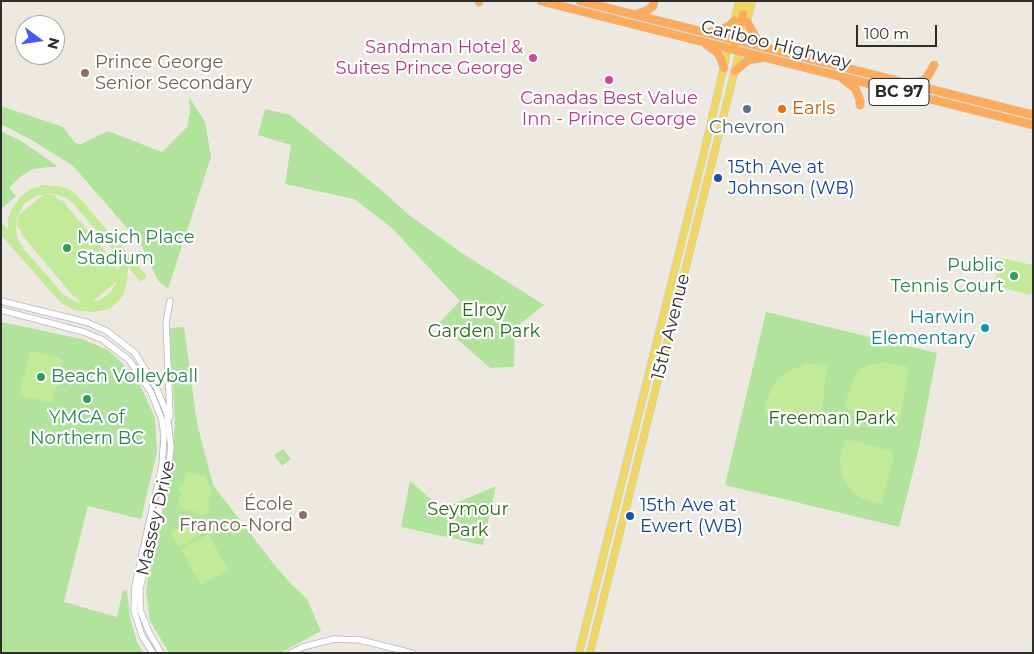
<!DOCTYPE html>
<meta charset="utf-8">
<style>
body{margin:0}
#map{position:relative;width:1034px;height:654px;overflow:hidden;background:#eee9e0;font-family:Montserrat,sans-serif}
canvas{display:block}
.frame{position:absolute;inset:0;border:2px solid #2d2d2d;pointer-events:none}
.north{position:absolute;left:15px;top:15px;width:50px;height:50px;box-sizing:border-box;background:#fff;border:1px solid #ababab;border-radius:50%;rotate:104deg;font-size:14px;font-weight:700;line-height:20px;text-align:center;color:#2d2d2d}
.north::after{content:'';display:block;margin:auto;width:18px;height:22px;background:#435af7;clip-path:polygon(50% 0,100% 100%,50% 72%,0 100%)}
.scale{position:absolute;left:856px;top:25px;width:81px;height:22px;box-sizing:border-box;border:2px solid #2d2d2d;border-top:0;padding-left:6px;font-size:15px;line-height:18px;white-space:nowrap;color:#2d2d2d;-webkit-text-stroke:4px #fff;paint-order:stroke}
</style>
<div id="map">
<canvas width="1034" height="654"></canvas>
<div class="frame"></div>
<div class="north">N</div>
<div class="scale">100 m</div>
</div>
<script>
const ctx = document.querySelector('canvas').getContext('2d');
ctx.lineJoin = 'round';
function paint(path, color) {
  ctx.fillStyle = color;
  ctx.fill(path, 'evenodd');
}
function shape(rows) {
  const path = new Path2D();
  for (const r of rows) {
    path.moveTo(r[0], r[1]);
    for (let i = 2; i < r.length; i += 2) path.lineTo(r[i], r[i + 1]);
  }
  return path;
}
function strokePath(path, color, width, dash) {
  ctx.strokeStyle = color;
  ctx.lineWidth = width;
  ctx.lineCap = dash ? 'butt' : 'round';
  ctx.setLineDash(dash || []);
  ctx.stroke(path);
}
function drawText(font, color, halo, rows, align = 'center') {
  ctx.font = font + ' Montserrat,sans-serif';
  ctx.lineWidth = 4.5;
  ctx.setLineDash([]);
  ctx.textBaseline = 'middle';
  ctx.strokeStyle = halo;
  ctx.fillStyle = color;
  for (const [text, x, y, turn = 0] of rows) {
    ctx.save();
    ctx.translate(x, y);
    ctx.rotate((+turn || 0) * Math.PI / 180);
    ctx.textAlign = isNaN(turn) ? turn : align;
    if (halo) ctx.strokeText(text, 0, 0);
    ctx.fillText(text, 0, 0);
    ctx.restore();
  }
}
paint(shape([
 [189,97,205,122,211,157,168,289,158,281,141,244,73,166,35,142,1,124,1,106,63,127,75,143,81,144,108,131,162,152,187,127,190,112],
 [265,109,290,115,380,189,409,215,462,253,544,305,515,328,514,367,490,368,439,323,460,301,392,228,354,199,285,184,291,145,258,135],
 [1,131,23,142,57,166,56,167,50,167,33,169,20,177,9,188,16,196,1,209],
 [766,312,937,353,919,448,899,527,725,485],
 [1,322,82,339,108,350,136,376,155,418,157,452,141,519,88,506,64,602,117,617,123,590,127,591,130,618,137,642,143,653,1,653],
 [184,327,197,423,213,485,273,563,290,583,307,599,321,631,280,653,169,653,150,621,146,593,149,568,168,490,172,461,175,420,171,357,170,328],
 [283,449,291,459,282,466,274,455],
 [410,481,442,509,496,486,483,545,401,527]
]), '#b1e39d');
paint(shape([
 [44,185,58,186,66,188,76,194,147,276,141,282,128,267,127,281,124,293,118,302,109,309,93,312,79,311,72,309,61,303,1,235,1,222,8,229,8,218,11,211,19,198,31,189],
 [50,193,64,197,72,202,113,250,118,261,119,270,113,264,115,263,61,199,59,201,54,195,44,194,18,216,17,226,22,232,21,234,74,297,76,296,81,303,74,301,64,295,23,248,17,238,16,225,17,217,24,204,36,196],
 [117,281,112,290,106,296,100,300,92,302],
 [1000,258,1033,265,1033,288,1031,295,994,286],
 [30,351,63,359,52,403,19,395],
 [884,363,909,367,900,418,895,422,844,408,850,388,854,378,861,369,871,364],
 [806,364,827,365,821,418,816,422,765,414,766,402,771,390,778,380,791,370],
 [845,439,892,451,894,457,881,504,868,501,856,495,848,486,842,475,840,465,841,454],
 [186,472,205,476,212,490,208,503,209,507,209,512,204,515,199,515,196,511,181,509,178,506,181,493,178,491,179,487,183,487],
 [194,519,203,533,179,547,170,533],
 [208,534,228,569,201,585,181,550]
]), '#c3ea99');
const minor = shape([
 [1,301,86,322,107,331,135,353,156,387,167,414,171,447,168,474,140,588,140,610,149,632,161,653],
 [1,310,84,332,103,340,129,360,151,392,162,420,164,436,162,465,135,586,134,610,142,636,153,653],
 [170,417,166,322,170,301],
 [291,653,303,647,334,639,360,640,412,653]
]);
const major = shape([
 [744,1,743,14,746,17],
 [579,653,705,148,739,1],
 [590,653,752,1]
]);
const highway = shape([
 [541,1,1033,125],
 [580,1,1033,115],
 [479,2,479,1],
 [635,15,648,10,653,6,654,1],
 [747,22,756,38,762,44,767,47],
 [710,32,721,30,729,26,734,21],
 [735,43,743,14],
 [707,45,717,52,721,59,724,68],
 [735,71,748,60,761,58],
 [843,79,855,88,860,100,860,105],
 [912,82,918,82,926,79,934,65]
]);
strokePath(minor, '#b3b5c0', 7);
strokePath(major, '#c8c8c8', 8);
strokePath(highway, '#c8c8c8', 9);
strokePath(minor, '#fff', 5.5);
strokePath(major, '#efd763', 7);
strokePath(highway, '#fcab5c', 8);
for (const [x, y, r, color] of [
 [533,58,5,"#d1479c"],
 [85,73,5,"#8d6e63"],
 [609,80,5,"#d1479c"],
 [747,109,5,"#5c6f8a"],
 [782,109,5,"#e8710a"],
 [718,178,5,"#1a4fb4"],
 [67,248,5,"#2e9e5b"],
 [1014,276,5,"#2e9e5b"],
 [985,328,5,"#0f9aa8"],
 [41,377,5,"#2e9e5b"],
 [87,399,5,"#2e9e5b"],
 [303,515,5,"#8d6e63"],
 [630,516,5,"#1a4fb4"]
]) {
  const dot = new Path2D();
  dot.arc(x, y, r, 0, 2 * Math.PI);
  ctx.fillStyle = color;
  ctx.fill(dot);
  strokePath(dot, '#fff', 2);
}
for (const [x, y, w] of [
 [899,92,60]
]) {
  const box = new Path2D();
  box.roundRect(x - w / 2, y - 13.5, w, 27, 4);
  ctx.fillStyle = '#fff';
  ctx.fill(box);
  strokePath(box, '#2d2d2d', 1);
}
drawText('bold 16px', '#2d2d2d', null, [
 ["BC 97",899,92]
]);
drawText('18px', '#2d2d2d', '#fff', [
 ["Cariboo Highway",776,45,14],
 ["15th Avenue",671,327,-76],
 ["Massey Drive",156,518,-77]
]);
drawText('18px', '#b23c85', '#fff', [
 ["Sandman Hotel &",523,48],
 ["Suites Prince George",523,69],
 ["Canadas Best Value",609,99,"center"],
 ["Inn - Prince George",609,120,"center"]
], 'right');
drawText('18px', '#785e54', '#fff', [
 ["Prince George",95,63],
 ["Senior Secondary",95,84],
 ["École",293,505,"right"],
 ["Franco-Nord",293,526,"right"]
], 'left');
drawText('18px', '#c56008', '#fff', [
 ["Earls",792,109]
], 'left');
drawText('18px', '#4e5e75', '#fff', [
 ["Chevron",747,128]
]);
drawText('18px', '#164399', '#fff', [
 ["15th Ave at",728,168],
 ["Johnson (WB)",728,189],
 ["15th Ave at",640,506],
 ["Ewert (WB)",640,527]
], 'left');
drawText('18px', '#27864d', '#fff', [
 ["Masich Place",77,238],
 ["Stadium",77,259],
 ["Public",1004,266,"right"],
 ["Tennis Court",1004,287,"right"],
 ["Beach Volleyball",51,377],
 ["YMCA of",87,418,"center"],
 ["Northern BC",87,439,"center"]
], 'left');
drawText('18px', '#286a1c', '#fff', [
 ["Elroy",484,311],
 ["Garden Park",484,332],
 ["Freeman Park",832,419],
 ["Seymour",468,510],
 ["Park",468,531]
]);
drawText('18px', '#0d838f', '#fff', [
 ["Harwin",975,318],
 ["Elementary",975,339]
], 'right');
</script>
